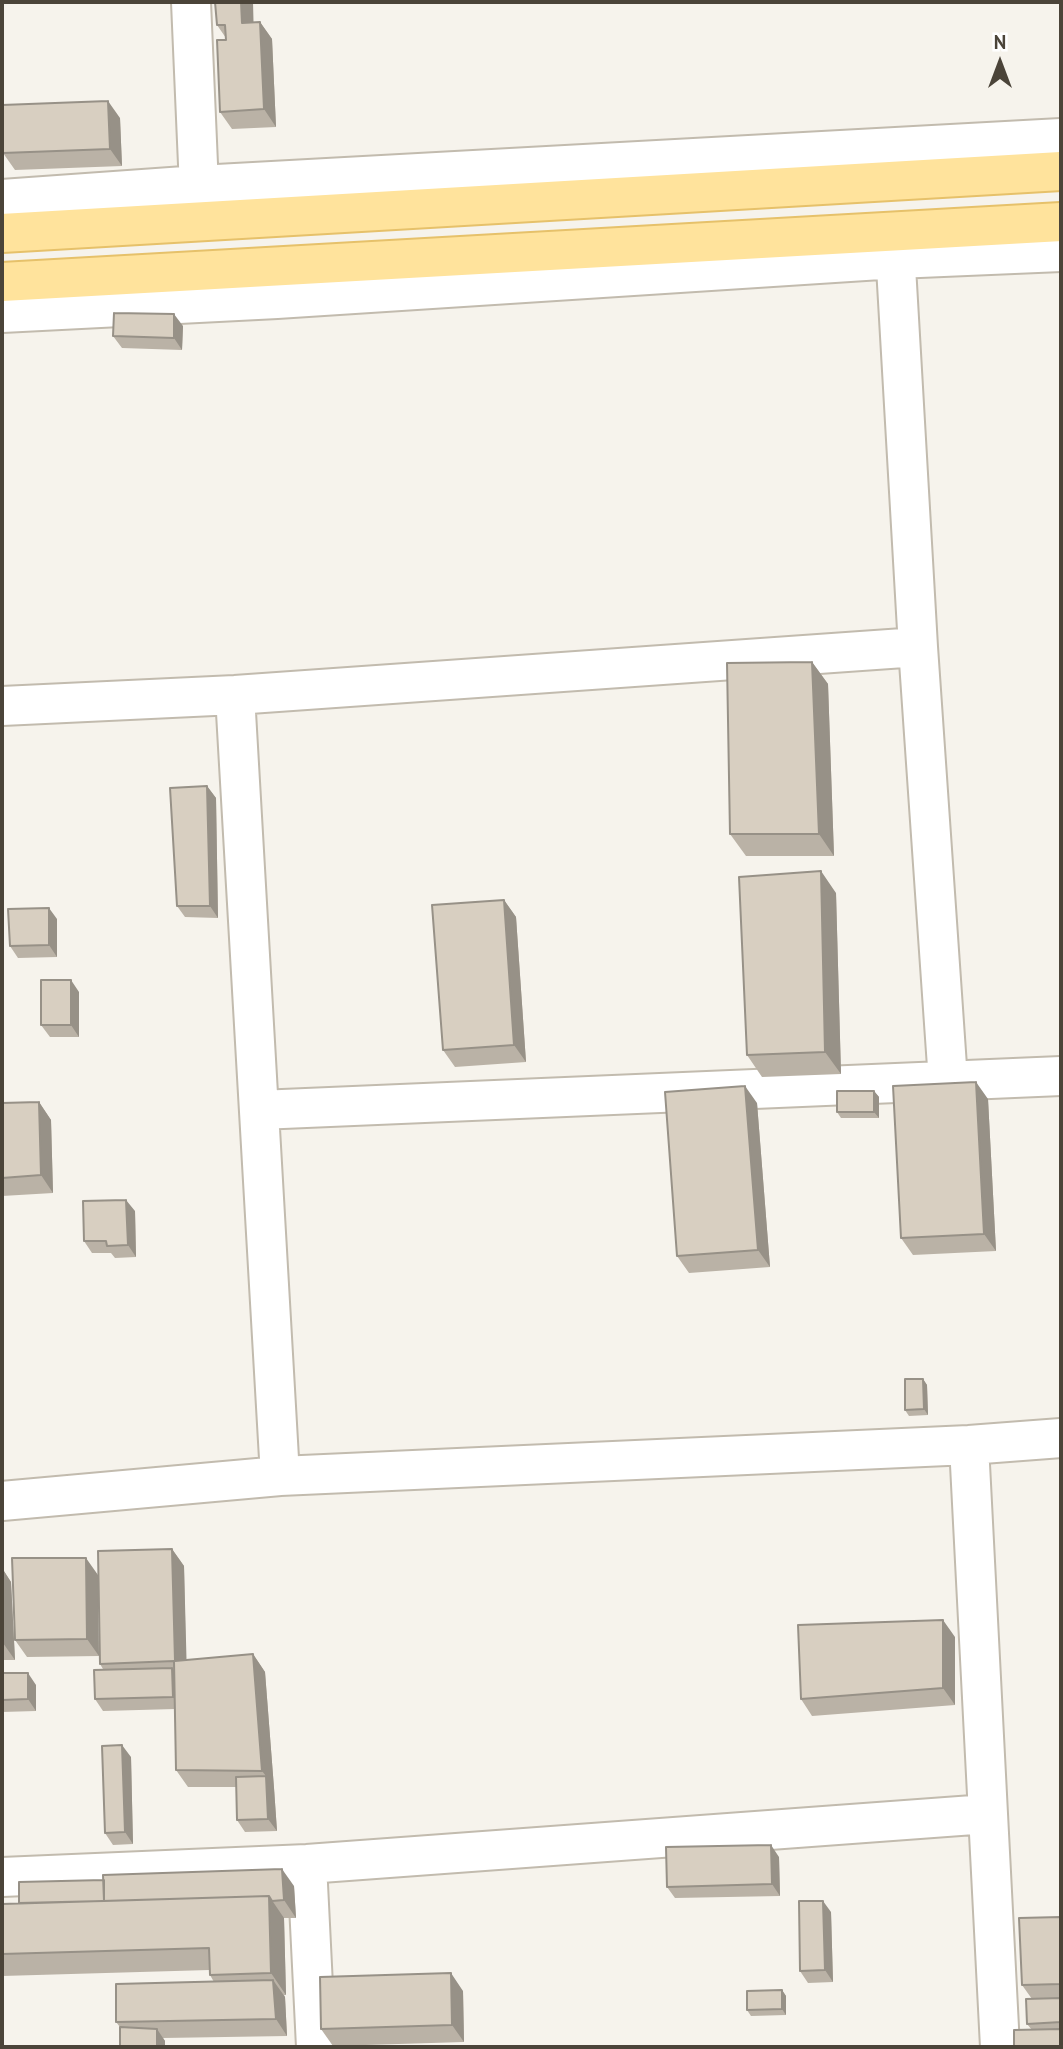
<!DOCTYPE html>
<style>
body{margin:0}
#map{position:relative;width:1063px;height:2049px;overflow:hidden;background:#f6f3ec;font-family:"PT Sans",sans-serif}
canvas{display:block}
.frame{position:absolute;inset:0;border:4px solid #4b4439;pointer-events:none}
.north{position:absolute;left:965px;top:28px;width:70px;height:70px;-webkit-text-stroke:5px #fff;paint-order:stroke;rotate:0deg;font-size:19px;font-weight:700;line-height:28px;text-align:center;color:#4b4439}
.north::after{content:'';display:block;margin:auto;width:24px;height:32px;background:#4b4439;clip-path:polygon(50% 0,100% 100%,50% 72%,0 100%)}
</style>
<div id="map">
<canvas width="1063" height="2049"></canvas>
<div class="frame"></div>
<div class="north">N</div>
</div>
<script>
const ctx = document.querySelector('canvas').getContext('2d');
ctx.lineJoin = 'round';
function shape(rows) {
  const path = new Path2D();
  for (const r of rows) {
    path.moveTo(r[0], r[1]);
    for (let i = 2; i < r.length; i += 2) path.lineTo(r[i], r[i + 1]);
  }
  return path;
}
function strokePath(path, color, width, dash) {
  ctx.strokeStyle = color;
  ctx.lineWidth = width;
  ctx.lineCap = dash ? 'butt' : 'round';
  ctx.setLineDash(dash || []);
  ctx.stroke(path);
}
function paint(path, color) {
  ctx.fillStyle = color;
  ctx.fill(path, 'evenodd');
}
const minor = shape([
 [191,2,200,211],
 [2,199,199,185,1061,138],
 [894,232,918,647,948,1081],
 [2,313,277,299,896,259,1061,252],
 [235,695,280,1476],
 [2,706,235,695,918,647],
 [259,1110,1061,1076],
 [969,1445,1000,2047],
 [2,1501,280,1476,969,1445,1061,1438],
 [307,1864,316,2047],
 [2,1877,307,1864,987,1814]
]);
const major = shape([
 [2,233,1061,171],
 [2,282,1061,222]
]);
strokePath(minor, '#c2bbae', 42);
strokePath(major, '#e6c16a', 42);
strokePath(minor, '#fff', 38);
strokePath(major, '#ffe39c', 38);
paint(shape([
 [260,22,272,39,276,127,232,129,220,112,226,38,217,25],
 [120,118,122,166,15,170,3,153],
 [183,326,182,350,122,348,113,336],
 [812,662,828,684,834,856,746,856,730,834],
 [207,786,216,798,218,918,185,917,177,906],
 [836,893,841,1074,762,1077,747,1055],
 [504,900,516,917,526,1062,455,1067,443,1050],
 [57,919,57,957,18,958,10,946],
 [79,992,79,1037,50,1037,41,1025],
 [874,1091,879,1097,879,1118,841,1118,837,1112],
 [988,1099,996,1251,913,1255,901,1238],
 [39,1102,51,1120,53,1193,2,1196,2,1103],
 [757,1103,770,1267,689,1273,677,1256],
 [135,1211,136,1257,115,1258,111,1253,92,1253,84,1241],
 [923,1379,927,1385,928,1415,909,1416,905,1410],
 [172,1549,184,1566,186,1660,253,1654,265,1672,274,1788,277,1831,245,1832,237,1820,236,1787,188,1787,176,1770,175,1709,103,1711,95,1699,103,1669,100,1664],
 [86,1558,99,1656,27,1657,15,1640],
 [2,1568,11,1582,15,1660,2,1660],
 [955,1637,955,1705,812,1716,801,1699],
 [2,1673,36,1685,36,1711,2,1712],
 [131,1757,133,1844,113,1845,105,1833],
 [779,1857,780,1896,675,1898,667,1887],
 [294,1886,296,1918,284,1918,286,1995,284,1995,285,1997,287,2036,163,2038,165,2041,165,2047,120,2047,120,2027,116,2022,214,1982,210,1975,209,1970,2,1976,2,1904],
 [831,1912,833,1982,808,1983,800,1971],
 [1061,1917,1061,2047,1032,2030,1027,2024,1032,1999,1022,1985],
 [782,1990,786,1996,786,2015,751,2016,747,2010],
 [463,1991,464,2042,333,2046,321,2029]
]), '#bab2a6');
paint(shape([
 [241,2,253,2,254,41,242,23],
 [260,22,272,39,276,127,264,109],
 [108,101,120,118,122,166,110,149],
 [174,314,183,326,182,350,174,338],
 [812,662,828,684,834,856,819,834],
 [207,786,216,798,218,918,210,906],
 [821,871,836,893,841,1074,825,1052],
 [504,900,516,917,526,1062,514,1045],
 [49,908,57,919,57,957,49,945],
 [71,980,79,992,79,1037,71,1025],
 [976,1082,988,1099,996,1251,984,1234],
 [745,1086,757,1103,770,1267,758,1250],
 [874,1091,879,1097,879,1118,874,1112],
 [39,1102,51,1120,53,1193,41,1175],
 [126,1200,135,1211,136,1257,128,1245],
 [923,1379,927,1385,928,1415,924,1409],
 [172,1549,184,1566,187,1678,175,1661],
 [86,1558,98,1575,99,1656,87,1639],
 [2,1568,11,1582,15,1660,3,1643],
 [943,1620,955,1637,955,1705,943,1688],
 [253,1654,265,1672,274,1788,277,1831,268,1819,266,1776,262,1771],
 [172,1668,180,1679,181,1709,173,1697],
 [28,1673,36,1685,36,1711,28,1699],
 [122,1745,131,1757,133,1844,125,1832],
 [771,1845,779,1857,780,1896,772,1884],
 [282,1869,294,1886,296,1918,284,1900],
 [269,1896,284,1918,286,1995,271,1973],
 [823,1901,831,1912,833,1982,825,1970],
 [451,1973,463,1991,464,2042,452,2025],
 [273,1980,285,1997,287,2036,276,2019],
 [782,1990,786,1996,786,2015,782,2009],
 [157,2029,165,2041,165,2047,157,2047]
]), '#979187');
const building = shape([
 [215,2,241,2,242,23,260,22,264,109,220,112,217,40,226,40,225,25,217,25,215,2],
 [108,101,110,149,3,153,2,105,108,101],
 [114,313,174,314,174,338,113,336,114,313],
 [812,662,819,834,730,834,727,663,812,662],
 [207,786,210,906,177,906,170,788,207,786],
 [821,871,825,1052,747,1055,739,877,821,871],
 [504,900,514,1045,443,1050,432,905,504,900],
 [49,908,49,945,10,946,8,909,49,908],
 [41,980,71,980,71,1025,41,1025,41,980],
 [976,1082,984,1234,901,1238,893,1086,976,1082],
 [745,1086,758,1250,677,1256,665,1092,745,1086],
 [837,1091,874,1091,874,1112,837,1112,837,1091],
 [39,1102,41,1175,2,1178,2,1103,39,1102],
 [126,1200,128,1245,107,1246,106,1241,84,1241,83,1201,126,1200],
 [905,1379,923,1379,924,1409,905,1410,905,1379],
 [172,1549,175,1661,253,1654,262,1771,176,1770,174,1661,100,1664,98,1551,172,1549],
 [12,1558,86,1558,87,1639,15,1640,12,1558],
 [943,1620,943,1688,801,1699,798,1625,943,1620],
 [172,1668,173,1697,95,1699,94,1670,172,1668],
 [2,1673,28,1673,28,1699,2,1700,2,1673],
 [122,1745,125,1832,105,1833,102,1746,122,1745],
 [266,1776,268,1819,237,1820,236,1777,266,1776],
 [771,1845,772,1884,667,1887,666,1847,771,1845],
 [282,1869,284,1900,272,1901,269,1896,104,1901,103,1875,282,1869],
 [104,1880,104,1901,19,1903,19,1882,104,1880],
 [269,1896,271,1973,210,1975,209,1948,2,1954,2,1904,269,1896],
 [799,1901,823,1901,825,1970,800,1971,799,1901],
 [1061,1917,1061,1984,1022,1985,1019,1918,1061,1917],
 [451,1973,452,2025,321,2029,320,1977,451,1973],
 [273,1980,276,2019,116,2022,116,1984,273,1980],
 [782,1990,782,2009,747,2010,747,1991,782,1990],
 [1061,1998,1061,2022,1027,2024,1026,1999,1061,1998],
 [120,2027,157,2029,157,2047,120,2047,120,2027],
 [1061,2029,1061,2047,1014,2047,1014,2030,1061,2029]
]);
paint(building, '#d8cfc1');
strokePath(building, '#979187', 2);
</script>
